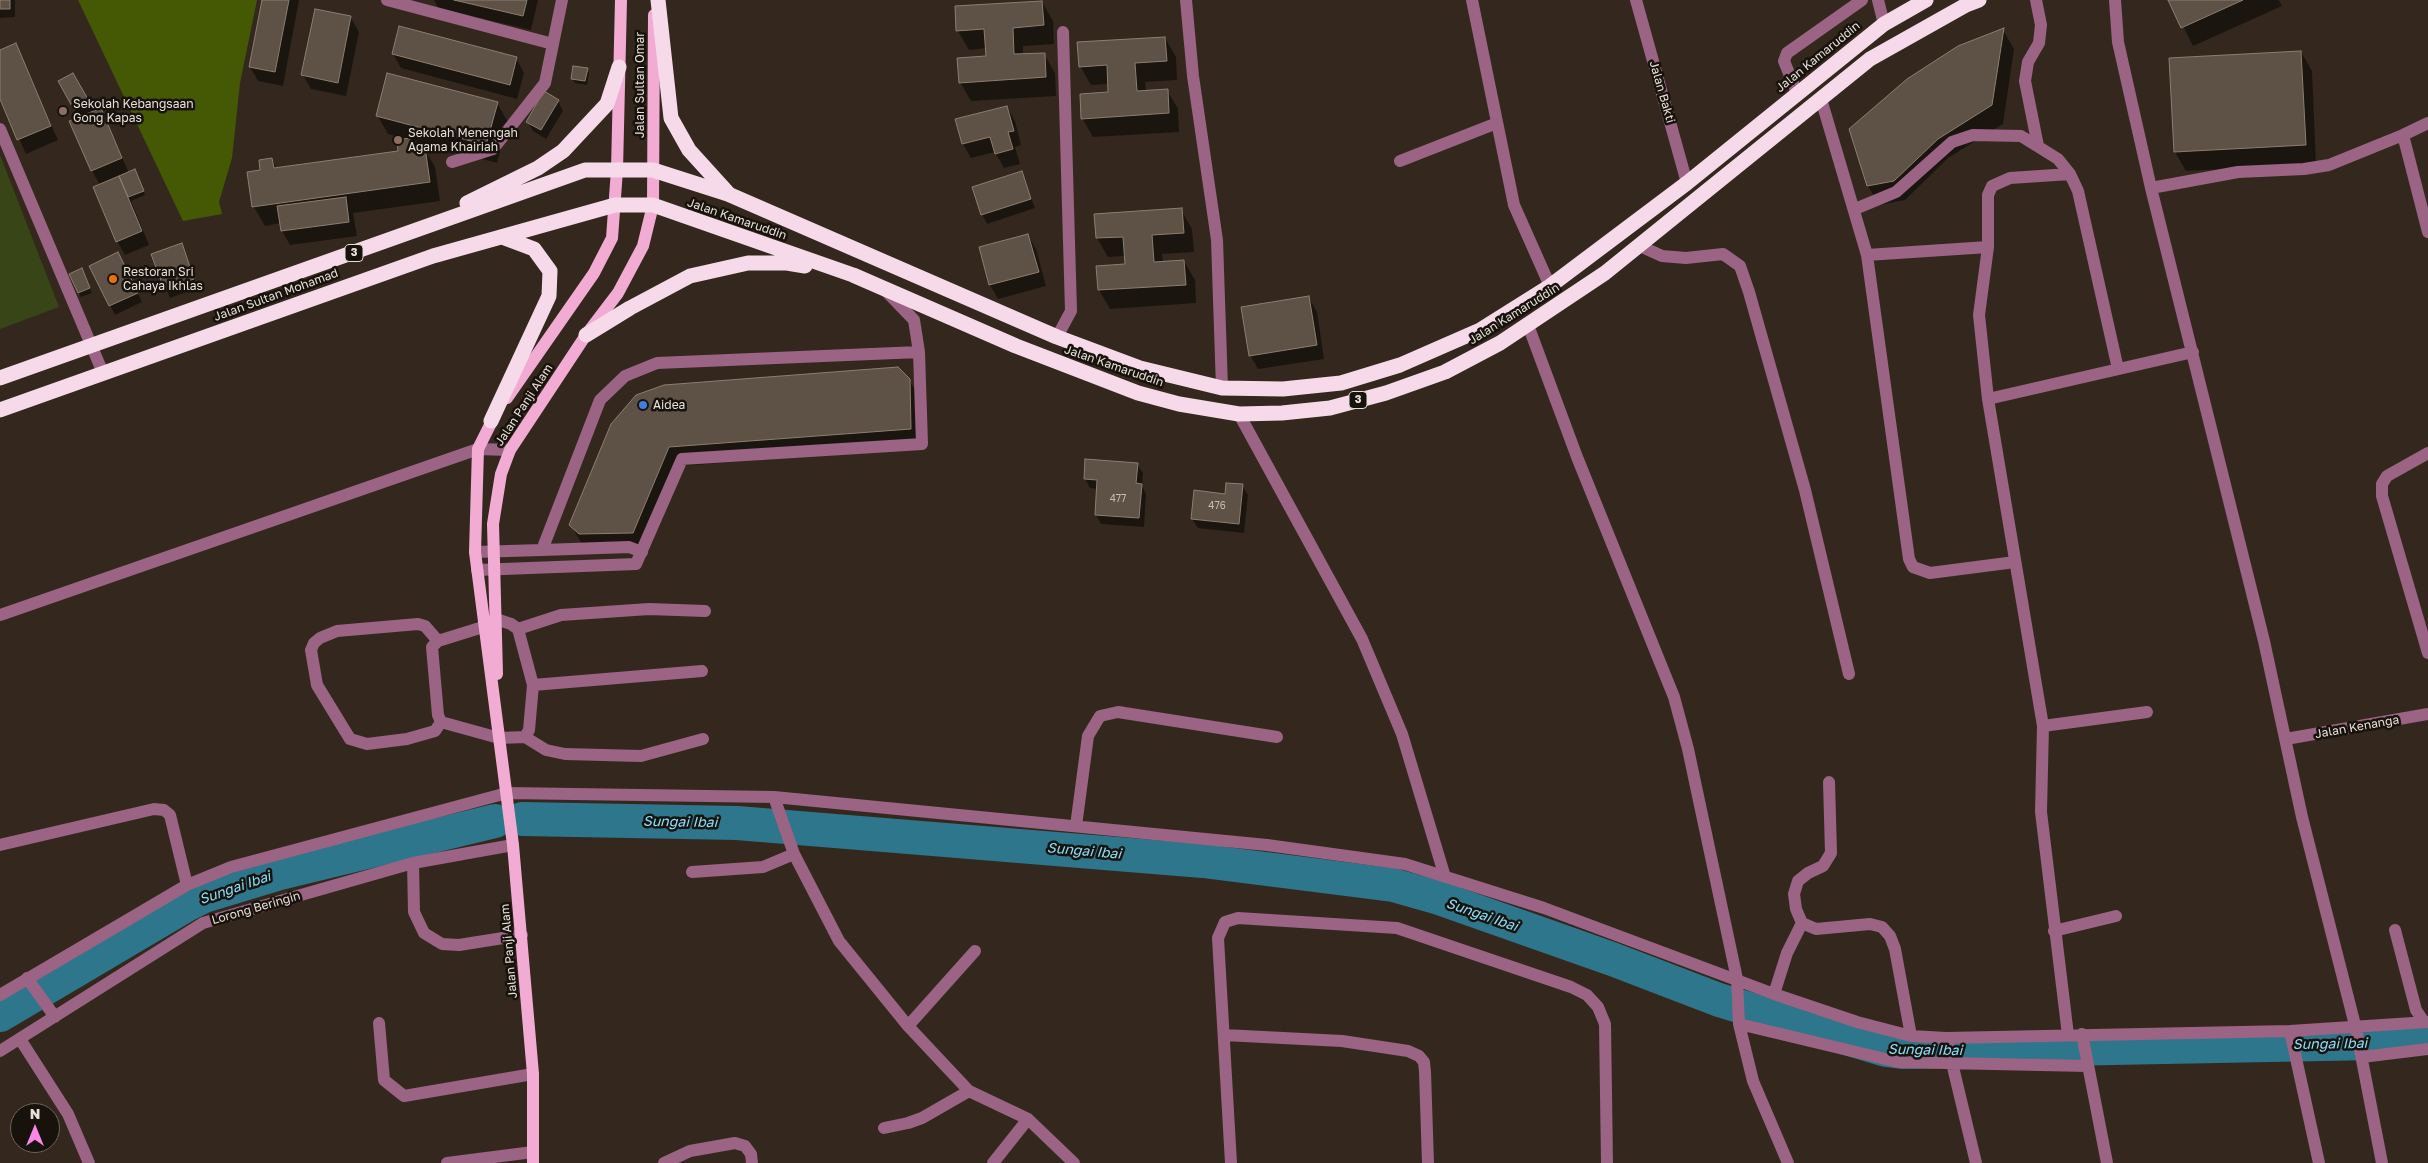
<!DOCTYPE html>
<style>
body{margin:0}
#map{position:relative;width:2428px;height:1163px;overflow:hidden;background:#34281e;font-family:"Golos Text",sans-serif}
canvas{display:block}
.north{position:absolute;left:10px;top:1103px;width:50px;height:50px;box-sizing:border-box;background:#18120d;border:1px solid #6b645e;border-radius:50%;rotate:0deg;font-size:14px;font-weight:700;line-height:20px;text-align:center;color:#e7dfd8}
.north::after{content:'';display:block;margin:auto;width:18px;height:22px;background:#f987e8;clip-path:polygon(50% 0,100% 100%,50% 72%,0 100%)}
</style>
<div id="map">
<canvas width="2428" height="1163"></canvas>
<div class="north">N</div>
</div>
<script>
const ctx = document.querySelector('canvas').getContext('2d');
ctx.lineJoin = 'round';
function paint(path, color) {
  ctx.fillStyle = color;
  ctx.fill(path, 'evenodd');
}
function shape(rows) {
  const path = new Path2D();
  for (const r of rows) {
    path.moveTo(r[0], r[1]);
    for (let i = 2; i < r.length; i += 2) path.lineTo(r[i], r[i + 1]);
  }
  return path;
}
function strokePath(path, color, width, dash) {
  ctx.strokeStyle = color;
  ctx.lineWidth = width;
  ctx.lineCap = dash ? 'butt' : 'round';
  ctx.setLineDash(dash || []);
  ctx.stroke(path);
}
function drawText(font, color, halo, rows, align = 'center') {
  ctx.font = font + ' "Golos Text",sans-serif';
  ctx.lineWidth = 5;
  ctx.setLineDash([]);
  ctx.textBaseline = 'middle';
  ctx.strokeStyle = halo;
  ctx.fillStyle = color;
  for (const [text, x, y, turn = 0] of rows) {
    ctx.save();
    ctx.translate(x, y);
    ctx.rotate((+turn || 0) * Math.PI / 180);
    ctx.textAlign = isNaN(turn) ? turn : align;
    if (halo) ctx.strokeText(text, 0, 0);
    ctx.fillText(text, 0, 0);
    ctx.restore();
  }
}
paint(shape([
 [0,155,59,307,0,329]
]), '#384516');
paint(shape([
 [78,0,257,0,240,83,232,158,219,202,222,214,183,221]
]), '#455804');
paint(shape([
 [0,0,15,0,15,17,0,18],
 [263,0,299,0,283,86,258,81,250,67],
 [434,0,538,0,531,30,438,8],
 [2170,0,2279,0,2282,6,2193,46],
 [1042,2,1053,21,1054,44,1023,46,1023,55,1044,54,1055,73,1056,96,971,101,960,82,987,58,986,48,969,50,958,31],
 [351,18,359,32,346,96,311,89,303,75],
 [2003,30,2014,49,2003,124,1948,158,1905,200,1879,205,1868,186,1850,129],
 [1165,38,1176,57,1177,80,1145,82,1146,91,1167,90,1178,109,1179,132,1093,137,1082,118,1109,93,1109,84,1091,85,1080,66],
 [15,45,58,140,26,154,0,96,0,51],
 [2301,52,2312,71,2316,164,2186,171,2175,152],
 [393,54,516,58,524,73,517,99,401,68],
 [587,69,589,73,587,85,575,83,572,79],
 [72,74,94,112,101,110,129,173,137,175,145,195,131,201,149,245,125,255,117,241,100,185,92,171,80,118,60,82],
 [558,101,563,111,546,139,533,131,528,122],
 [497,103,508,122,497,163,410,140,415,149,424,148,435,167,440,201,353,213,357,236,290,245,282,231,281,223,265,226,254,207,262,171,272,159,277,169,399,152,407,139,388,134,377,115],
 [1007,107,1015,121,1021,145,1015,147,1020,164,1004,168,995,152,971,158,963,144],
 [1021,172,1035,208,987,224,982,214],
 [1181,210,1192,229,1194,252,1162,254,1163,263,1184,261,1195,280,1196,303,1110,309,1099,290,1126,265,1126,256,1108,257,1097,238,1096,215],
 [1028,235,1036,249,1046,286,998,299,990,285,980,248],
 [181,245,198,288,170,298,153,254],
 [123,263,142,302,115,315,91,267],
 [84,274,92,293,81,297,79,293],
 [1309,298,1317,312,1324,359,1258,369,1250,355],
 [909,380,921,400,922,448,679,466,644,551,582,544,571,525,612,424],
 [1137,464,1143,473,1142,486,1146,494,1144,527,1101,524,1096,515,1098,489,1090,488,1085,479],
 [1242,486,1248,495,1244,533,1198,528,1192,519]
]), '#0007');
strokePath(shape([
 [522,819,737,823,1203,861,1393,885,1439,898,1612,959,1719,1000,1886,1050,1902,1052,2375,1043,2428,1037],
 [0,1015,186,905,204,896,280,873,495,821]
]), '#2e768b', 34);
const building = shape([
 [0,0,10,0,10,9,0,9,0,0],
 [262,0,289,0,275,72,249,67,262,0],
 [454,0,527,0,523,16,454,0],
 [2168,0,2243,0,2181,28,2168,0],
 [1042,1,1044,25,1013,28,1014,54,1045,53,1046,77,959,83,957,58,986,56,984,29,956,31,955,6,1042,1],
 [315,9,351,16,338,83,301,75,315,9],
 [399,26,517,57,510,85,392,54,399,26],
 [2004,28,1992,105,1938,139,1894,181,1867,186,1849,129,1907,79,1958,46,2004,28],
 [1165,37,1167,61,1135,63,1137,91,1168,89,1169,113,1081,119,1080,94,1108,92,1107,65,1079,67,1077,42,1165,37],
 [16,43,51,126,17,140,0,99,0,50,16,43],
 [2301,51,2306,145,2174,152,2169,58,2301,51],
 [573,66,588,68,585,81,571,79,573,66],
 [73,73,89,101,74,110,58,81,73,73],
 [387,73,498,102,486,145,376,116,387,73],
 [544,91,559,100,541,130,526,122,544,91],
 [1007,106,1014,131,1008,132,1013,149,995,154,990,137,962,144,955,119,1007,106],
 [101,108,122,158,91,171,69,121,101,108],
 [410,138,412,148,425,147,430,182,252,207,247,172,260,170,259,160,272,158,274,168,398,151,397,140,410,138],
 [135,169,144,191,128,197,119,176,135,169],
 [1022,171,1031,199,981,215,972,187,1022,171],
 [119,176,142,231,116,242,93,187,119,176],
 [346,197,349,222,281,231,277,206,346,197],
 [1182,208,1184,233,1152,235,1154,262,1184,260,1186,285,1098,290,1096,266,1125,264,1123,237,1096,238,1094,214,1182,208],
 [1028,234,1039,272,989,285,979,247,1028,234],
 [182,243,194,279,164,289,151,254,182,243],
 [118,252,138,293,109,306,89,266,118,252],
 [82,268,90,288,78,293,69,274,82,268],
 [1309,296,1317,345,1249,356,1241,307,1309,296],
 [898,367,910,379,911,429,669,447,633,533,579,534,569,525,611,424,636,395,664,385,898,367],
 [1085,459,1138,463,1136,483,1142,484,1139,518,1095,515,1097,480,1084,479,1085,459],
 [1226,483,1243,484,1239,524,1191,519,1194,490,1225,494,1226,483]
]);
paint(building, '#5e5145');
strokePath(building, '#8c7e70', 1);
strokePath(shape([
 [387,0,553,44],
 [1186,0,1193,76,1217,240,1222,388],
 [1472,0,1514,205,1550,286],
 [1636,0,1687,183],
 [1878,0,1884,24],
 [2036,0,2041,25,2039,43,2028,62,2025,81,2038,146],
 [2115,0,2118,42,2151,188,2264,641,2302,817,2356,1029,2382,1163],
 [1797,93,1784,61,1787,53,1862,0],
 [1821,99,1867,255,1988,247],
 [0,129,103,373],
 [2403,135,2428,232],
 [1400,161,1497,123],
 [452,162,493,149,545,83,562,0],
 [2151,188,2238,172,2304,169,2329,165,2403,135,2428,123],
 [1855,209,1896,192,1952,142,1973,135,2021,136,2058,159,2070,174,2078,191,2118,369],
 [1640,246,1662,256,1686,258,1723,254,1740,266,1749,292,1805,490,1849,674],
 [1867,255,1909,559,1913,567,1930,573,2015,562],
 [886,291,914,320,919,352],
 [1528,325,1577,457,1674,697,1688,749,1737,979,1739,1024,1753,1081,1788,1163],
 [1057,337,1071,311,1063,32],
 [1988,399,2193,352],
 [1239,414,1362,639,1402,734,1445,877],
 [2428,453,2387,476,2382,484,2382,496,2428,653],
 [542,550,629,547,642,552],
 [475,552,542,550,600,400,625,376,657,363,919,352,922,444,682,459,636,564,477,570],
 [0,615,478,449,510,450],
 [496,619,511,624,518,629,533,685,529,730,525,737],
 [483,627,438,641,432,647,438,715,441,722,499,738,525,737,546,750,565,754,641,756,703,739],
 [518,629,561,615,649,609,705,611],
 [438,641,425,626,418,624,337,631,320,638,314,643,311,650,317,685,350,739,367,744,407,739,435,731,441,722],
 [533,685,702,671],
 [2043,726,2147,712],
 [2286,739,2428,714],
 [1829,782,1831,853,1823,866,1808,873,1798,881,1794,894,1796,909,1802,923,1816,929,1870,924,1882,927,1890,936,1895,949,1911,1036],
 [774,797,794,854,839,941,908,1026,969,1091,1028,1119,1074,1163],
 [1076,826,1088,736,1100,716,1118,712,1277,737],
 [0,845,154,809,164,810,170,815,187,885],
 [413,863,414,912,424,933,442,944,459,945,522,935],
 [692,872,763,867,794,854],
 [2395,930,2416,1010,2424,1022],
 [2054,931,2116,916],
 [27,978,55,1017],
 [1774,994,1787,953,1802,923],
 [0,995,187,885,231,867,507,793,774,797,1267,845,1405,864,1544,908,1774,994,1857,1022,1911,1036,1946,1038,2290,1031,2428,1022],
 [379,1023,384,1080,404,1096,533,1074],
 [1739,1024,1898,1062,2088,1066],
 [908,1026,975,951],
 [2290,1031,2319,1163],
 [2082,1034,2107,1163],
 [1224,1035,1342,1041,1408,1051,1419,1056,1424,1062,1425,1072,1428,1163],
 [2068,1035,2041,812,2043,726,1988,399,1979,315,1988,247,1988,195,1992,186,2010,178,2070,174],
 [1946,1038,1976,1163],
 [20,1039,68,1114,89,1163],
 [0,1051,203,923,413,863,513,845],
 [2362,1057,2428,1049],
 [884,1128,908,1123,922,1118,969,1091],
 [447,1163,533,1152],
 [664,1163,690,1151,735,1143,745,1146,751,1154,752,1163],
 [993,1163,1028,1119],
 [1231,1163,1218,938,1225,922,1238,918,1397,928,1571,987,1587,995,1598,1007,1605,1024,1607,1163]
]), '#9b6384', 12);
strokePath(shape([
 [507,398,594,273,612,238,617,170,621,0],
 [495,415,478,449,475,552,513,845,533,1074,533,1163],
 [497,674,493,524,501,474,510,450,586,335,618,293,643,246,653,205,654,15]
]), '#f2acd4', 12);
strokePath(shape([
 [658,0,671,118,689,150,728,193],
 [467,203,538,168,563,151,607,104,619,67],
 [586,335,630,308,690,276,748,263,787,263,805,266],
 [0,378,585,170,653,170,728,194,1057,337,1140,368,1222,388,1283,389,1341,383,1400,365,1480,330,1550,286,1687,183,1884,24,1926,0],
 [0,410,433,256,615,205,653,205,853,275,1016,346,1138,393,1179,404,1239,414,1282,413,1330,408,1386,393,1445,372,1500,343,1605,273,1870,59,1966,5,1979,0],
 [491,421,549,296,550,271,534,249,502,237]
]), '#f7daea', 15);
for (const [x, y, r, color] of [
 [63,111,5,"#8d6e63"],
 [398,140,5,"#8d6e63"],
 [113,279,5,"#e8710a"],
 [643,405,5,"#3f7fe0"]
]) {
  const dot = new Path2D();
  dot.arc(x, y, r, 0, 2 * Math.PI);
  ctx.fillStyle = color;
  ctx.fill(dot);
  strokePath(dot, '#18120d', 2);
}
drawText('10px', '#c5bcb3', null, [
 ["477",1118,499],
 ["476",1217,506]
]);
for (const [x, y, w] of [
 [354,253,18],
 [1358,400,18]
]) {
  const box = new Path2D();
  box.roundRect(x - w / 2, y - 8.5, w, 17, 4);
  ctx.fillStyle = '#18120d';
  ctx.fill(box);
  strokePath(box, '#e7dfd8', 1);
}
drawText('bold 11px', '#e7dfd8', null, [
 ["3",354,253],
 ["3",1358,400]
]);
drawText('12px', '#e7dfd8', '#18120d', [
 ["Jalan Kamaruddin",1818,57,-39],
 ["Jalan Sultan Omar",640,85,-90],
 ["Jalan Bakti",1662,92,74],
 ["Jalan Kamaruddin",737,219,19],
 ["Jalan Sultan Mohamad",276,295,-20],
 ["Jalan Kamaruddin",1514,314,-32],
 ["Jalan Kamaruddin",1114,366,19],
 ["Jalan Panji Alam",524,405,-57],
 ["Jalan Kenanga",2357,727,-10],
 ["Lorong Beringin",256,908,-16],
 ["Jalan Panji Alam",509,951,-95]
]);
drawText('12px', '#e7dfd8', '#18120d', [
 ["Sekolah Kebangsaan",73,104],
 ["Gong Kapas",73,118],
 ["Sekolah Menengah",408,133],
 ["Agama Khairiah",408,147],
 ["Restoran Sri",123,272],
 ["Cahaya Ikhlas",123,286],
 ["Aidea",653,405]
], 'left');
drawText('italic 14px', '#86e1fe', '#18120d', [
 ["Sungai Ibai",680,822,1],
 ["Sungai Ibai",1084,851,5],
 ["Sungai Ibai",235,888,-19],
 ["Sungai Ibai",1482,915,19],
 ["Sungai Ibai",2330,1044,-1],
 ["Sungai Ibai",1925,1050,1]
]);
</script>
